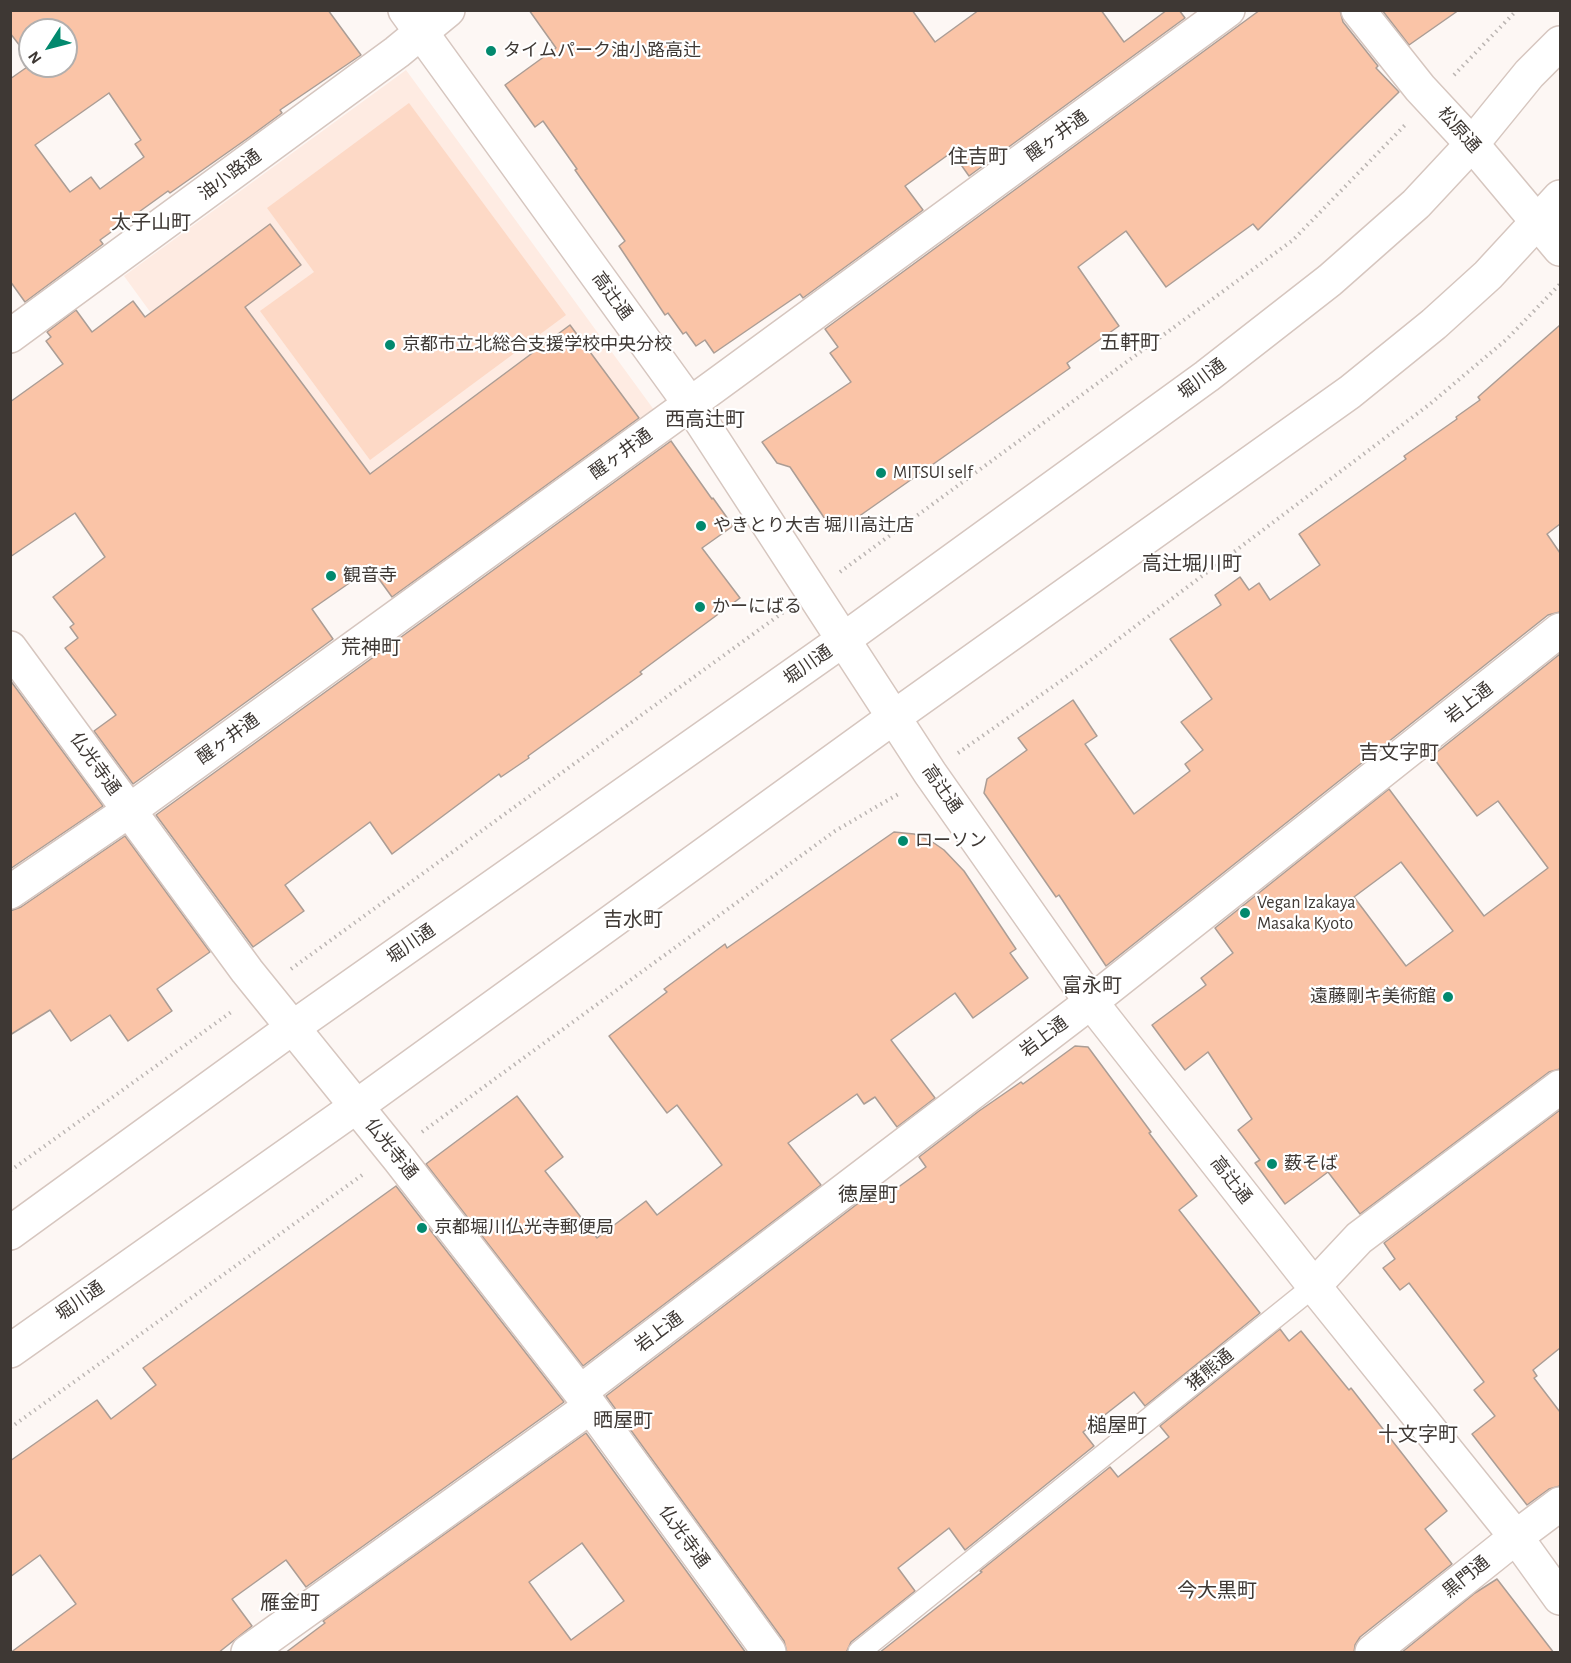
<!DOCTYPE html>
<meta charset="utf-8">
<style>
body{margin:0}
#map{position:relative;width:1571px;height:1663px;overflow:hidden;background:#fdf7f4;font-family:"Alegreya Sans",sans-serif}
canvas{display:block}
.frame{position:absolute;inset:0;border:12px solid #3e3834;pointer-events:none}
.north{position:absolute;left:18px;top:18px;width:60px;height:60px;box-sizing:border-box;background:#fff;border:2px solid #b2afae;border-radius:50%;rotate:234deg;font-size:16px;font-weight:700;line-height:24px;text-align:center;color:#3e3834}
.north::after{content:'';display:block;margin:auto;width:21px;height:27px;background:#02896e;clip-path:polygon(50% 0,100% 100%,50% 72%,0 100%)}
</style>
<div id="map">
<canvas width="1571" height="1663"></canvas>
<div class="frame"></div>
<div class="north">N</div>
</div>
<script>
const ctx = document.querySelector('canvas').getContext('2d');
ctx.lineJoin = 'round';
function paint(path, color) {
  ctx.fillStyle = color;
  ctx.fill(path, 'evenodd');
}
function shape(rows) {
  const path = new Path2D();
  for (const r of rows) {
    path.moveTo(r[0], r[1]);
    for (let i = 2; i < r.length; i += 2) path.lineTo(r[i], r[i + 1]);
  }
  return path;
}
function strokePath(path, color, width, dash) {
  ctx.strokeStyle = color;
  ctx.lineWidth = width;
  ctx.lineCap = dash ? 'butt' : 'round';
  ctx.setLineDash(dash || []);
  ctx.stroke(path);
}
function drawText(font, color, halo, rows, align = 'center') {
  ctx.font = font + ' "Alegreya Sans","Noto Sans JP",sans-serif';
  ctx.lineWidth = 4.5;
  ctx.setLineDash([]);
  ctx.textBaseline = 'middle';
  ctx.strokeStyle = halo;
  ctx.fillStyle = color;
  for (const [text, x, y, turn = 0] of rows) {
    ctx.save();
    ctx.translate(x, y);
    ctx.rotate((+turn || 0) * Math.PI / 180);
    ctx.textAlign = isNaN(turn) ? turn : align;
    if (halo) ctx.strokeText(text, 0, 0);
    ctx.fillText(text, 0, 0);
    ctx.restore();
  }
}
paint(shape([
 [406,70,657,414,417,589,341,485,299,516,124,276]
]), '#feebe2');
paint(shape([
 [409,103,566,315,370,460,260,311,314,272,267,208]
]), '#fdd9c6');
const building = shape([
 [10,10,328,10,361,55,280,110,282,113,248,138,170,193,168,191,100,240,103,244,25,302,10,281,10,79,30,65,66,66,66,30,30,30,30,59,10,33,10,10],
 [109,93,141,140,135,144,144,157,100,189,91,177,70,192,35,145,109,93],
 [529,10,912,10,935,42,979,10,1101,10,1124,42,1167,10,1179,10,1185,18,969,176,952,152,905,186,923,210,803,298,800,294,714,353,705,340,696,346,686,332,683,334,668,313,665,315,619,246,625,241,575,170,577,169,543,121,535,127,505,85,556,48,529,10],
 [1260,10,1340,10,1343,22,1378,66,1376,68,1399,92,1258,230,1253,224,1166,287,1126,231,1078,267,1119,326,1067,363,1070,368,848,524,825,519,790,467,777,463,762,442,851,382,830,353,838,347,825,329,1260,10],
 [1382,10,1459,10,1409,45,1382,10],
 [270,224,301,265,245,307,370,474,570,325,639,418,392,597,371,568,312,609,333,639,133,784,94,731,116,715,65,648,78,638,70,627,74,624,53,597,105,557,75,513,10,557,10,402,63,364,46,341,51,337,47,332,76,310,92,332,133,301,145,317,270,224],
 [1560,325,1560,524,1547,534,1560,553,1560,612,1548,615,1106,966,1059,895,1056,897,984,793,987,779,1027,750,1018,738,1073,700,1097,736,1085,744,1134,814,1190,771,1185,764,1203,750,1181,722,1212,699,1170,639,1221,605,1215,595,1240,577,1249,590,1259,583,1270,600,1320,565,1299,534,1406,459,1404,456,1457,419,1456,417,1480,400,1478,397,1560,325],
 [671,441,712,499,713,498,733,526,702,548,740,598,640,672,642,674,528,756,529,758,501,777,499,774,392,854,370,822,285,885,304,911,253,947,156,815,671,441],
 [1560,654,1560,1069,1549,1072,1360,1214,1328,1172,1285,1204,1255,1163,1260,1160,1238,1130,1252,1119,1208,1052,1185,1070,1152,1025,1206,985,1201,978,1233,953,1215,928,1389,789,1484,916,1548,868,1498,801,1477,816,1432,756,1560,654],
 [1401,862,1453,931,1406,966,1354,897,1401,862],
 [10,680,103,806,10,869,10,680],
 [894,832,914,834,931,841,944,850,964,871,1016,949,1010,953,1028,978,973,1018,955,993,891,1040,935,1098,897,1127,875,1097,864,1104,857,1094,788,1143,821,1185,583,1366,426,1164,517,1096,563,1157,545,1171,597,1238,646,1201,657,1215,722,1165,677,1105,667,1113,609,1036,667,992,664,989,725,944,727,948,894,832],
 [125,836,210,952,157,989,172,1011,128,1041,110,1015,71,1041,50,1010,10,1035,10,911,21,907,125,836],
 [1075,1046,1088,1047,1151,1132,1149,1133,1197,1196,1179,1210,1260,1313,1145,1406,1134,1392,1083,1432,1094,1446,965,1550,949,1528,898,1568,915,1591,851,1642,846,1653,787,1653,784,1641,606,1396,869,1195,875,1204,926,1167,919,1157,979,1111,1021,1082,1023,1084,1075,1046],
 [1560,1110,1560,1348,1533,1370,1537,1376,1534,1378,1560,1412,1560,1486,1549,1489,1527,1505,1472,1434,1495,1416,1474,1390,1484,1382,1409,1283,1400,1290,1383,1268,1395,1259,1384,1243,1560,1110],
 [396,1186,564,1402,306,1587,286,1560,232,1599,252,1626,218,1653,10,1653,76,1604,40,1555,10,1577,10,1461,97,1400,111,1419,156,1385,143,1368,396,1186],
 [1280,1329,1289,1341,1301,1331,1349,1390,1351,1388,1447,1511,1425,1529,1452,1564,1360,1637,1355,1645,1354,1653,879,1653,982,1572,980,1571,1110,1467,1118,1477,1169,1437,1160,1426,1280,1329],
 [586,1433,746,1653,285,1653,325,1623,323,1621,586,1433],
 [582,1543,624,1601,571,1640,529,1582,582,1543],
 [1497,1579,1554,1653,1401,1653,1475,1593,1497,1579]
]);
paint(building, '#fac4a7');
strokePath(building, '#ab9d95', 1.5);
const service = shape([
 [859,1652,1314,1286]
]);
const minor = shape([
 [1358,10,1420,88,1472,144,1560,249],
 [10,336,397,52,448,10],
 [10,648,247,971,399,1159,580,1392,769,1652],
 [10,892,130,810,712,388,1228,10],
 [1314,1286,1359,1238,1560,1087],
 [580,1392,1091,1002,1560,630],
 [248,1652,590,1407],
 [1372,1652,1516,1537,1560,1504]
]);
const tertiary = shape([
 [405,10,690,404,930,773,1091,1002,1314,1286,1516,1537,1560,1598]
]);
const primary = shape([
 [10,1233,292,1028,843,640,1207,376,1330,280,1416,204,1472,144,1529,74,1560,43],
 [10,1351,357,1106,894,717,1350,392,1434,324,1488,275,1560,197]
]);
strokePath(service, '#d6c6bf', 24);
strokePath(minor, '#d6c6bf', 36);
strokePath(tertiary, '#d6c6bf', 36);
strokePath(primary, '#d6c6bf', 36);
strokePath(shape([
 [1454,75,1517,10],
 [840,572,1293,240,1407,123],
 [958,753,1088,662,1430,404,1507,339,1560,284],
 [291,969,785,611],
 [422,1132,835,831,900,793],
 [10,1171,234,1010],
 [10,1428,365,1173]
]), '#bbb5b2', 4, [1.5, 4.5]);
strokePath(service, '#fff', 21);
strokePath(minor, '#fff', 33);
strokePath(tertiary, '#fff', 33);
strokePath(primary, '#fff', 33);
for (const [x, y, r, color] of [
 [491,51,6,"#02896e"],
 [390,345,6,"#02896e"],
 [881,473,6,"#02896e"],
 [701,526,6,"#02896e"],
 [331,576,6,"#02896e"],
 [700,607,6,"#02896e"],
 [903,841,6,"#02896e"],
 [1245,913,6,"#02896e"],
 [1448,997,6,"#02896e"],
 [1272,1164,6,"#02896e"],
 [422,1228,6,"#02896e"]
]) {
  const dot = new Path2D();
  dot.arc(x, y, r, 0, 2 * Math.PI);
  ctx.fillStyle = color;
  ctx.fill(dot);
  strokePath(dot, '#fff', 2);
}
drawText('18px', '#3e3834', '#fff', [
 ["タイムパーク油小路高辻",503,51],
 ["京都市立北総合支援学校中央分校",402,345],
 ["MITSUI self",893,473],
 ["やきとり大吉 堀川高辻店",713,526],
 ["観音寺",343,576],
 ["かーにばる",712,607],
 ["ローソン",915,841],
 ["Vegan Izakaya",1257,903],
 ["Masaka Kyoto",1257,924],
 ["遠藤剛キ美術館",1436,997,"right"],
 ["薮そば",1284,1164],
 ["京都堀川仏光寺郵便局",434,1228]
], 'left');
drawText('18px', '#3e3834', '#fff', [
 ["松原通",1459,130,48],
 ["醒ヶ井通",1057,136,-36],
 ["油小路通",230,175,-36],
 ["高辻通",612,296,54],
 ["堀川通",1202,379,-37],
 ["醒ヶ井通",621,454,-36],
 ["堀川通",808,665,-35],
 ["岩上通",1469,703,-38],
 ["醒ヶ井通",228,739,-36],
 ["仏光寺通",95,764,54],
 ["高辻通",942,789,55],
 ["堀川通",411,944,-35],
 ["岩上通",1044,1037,-37],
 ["仏光寺通",391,1149,51],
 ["高辻通",1231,1180,52],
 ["堀川通",80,1301,-35],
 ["岩上通",659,1332,-37],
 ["猪熊通",1210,1370,-39],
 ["仏光寺通",684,1537,54],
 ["黒門通",1466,1577,-39]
]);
drawText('20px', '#3e3834', '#fff', [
 ["住吉町",978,157],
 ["太子山町",151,223],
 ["五軒町",1130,343],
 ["西高辻町",705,420],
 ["高辻堀川町",1192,564],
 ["荒神町",371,648],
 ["吉文字町",1399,753],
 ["吉水町",633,920],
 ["富永町",1092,986],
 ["徳屋町",868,1195],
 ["晒屋町",623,1421],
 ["槌屋町",1117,1426],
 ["十文字町",1418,1435],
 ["今大黒町",1217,1591],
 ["雁金町",290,1603]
]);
</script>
